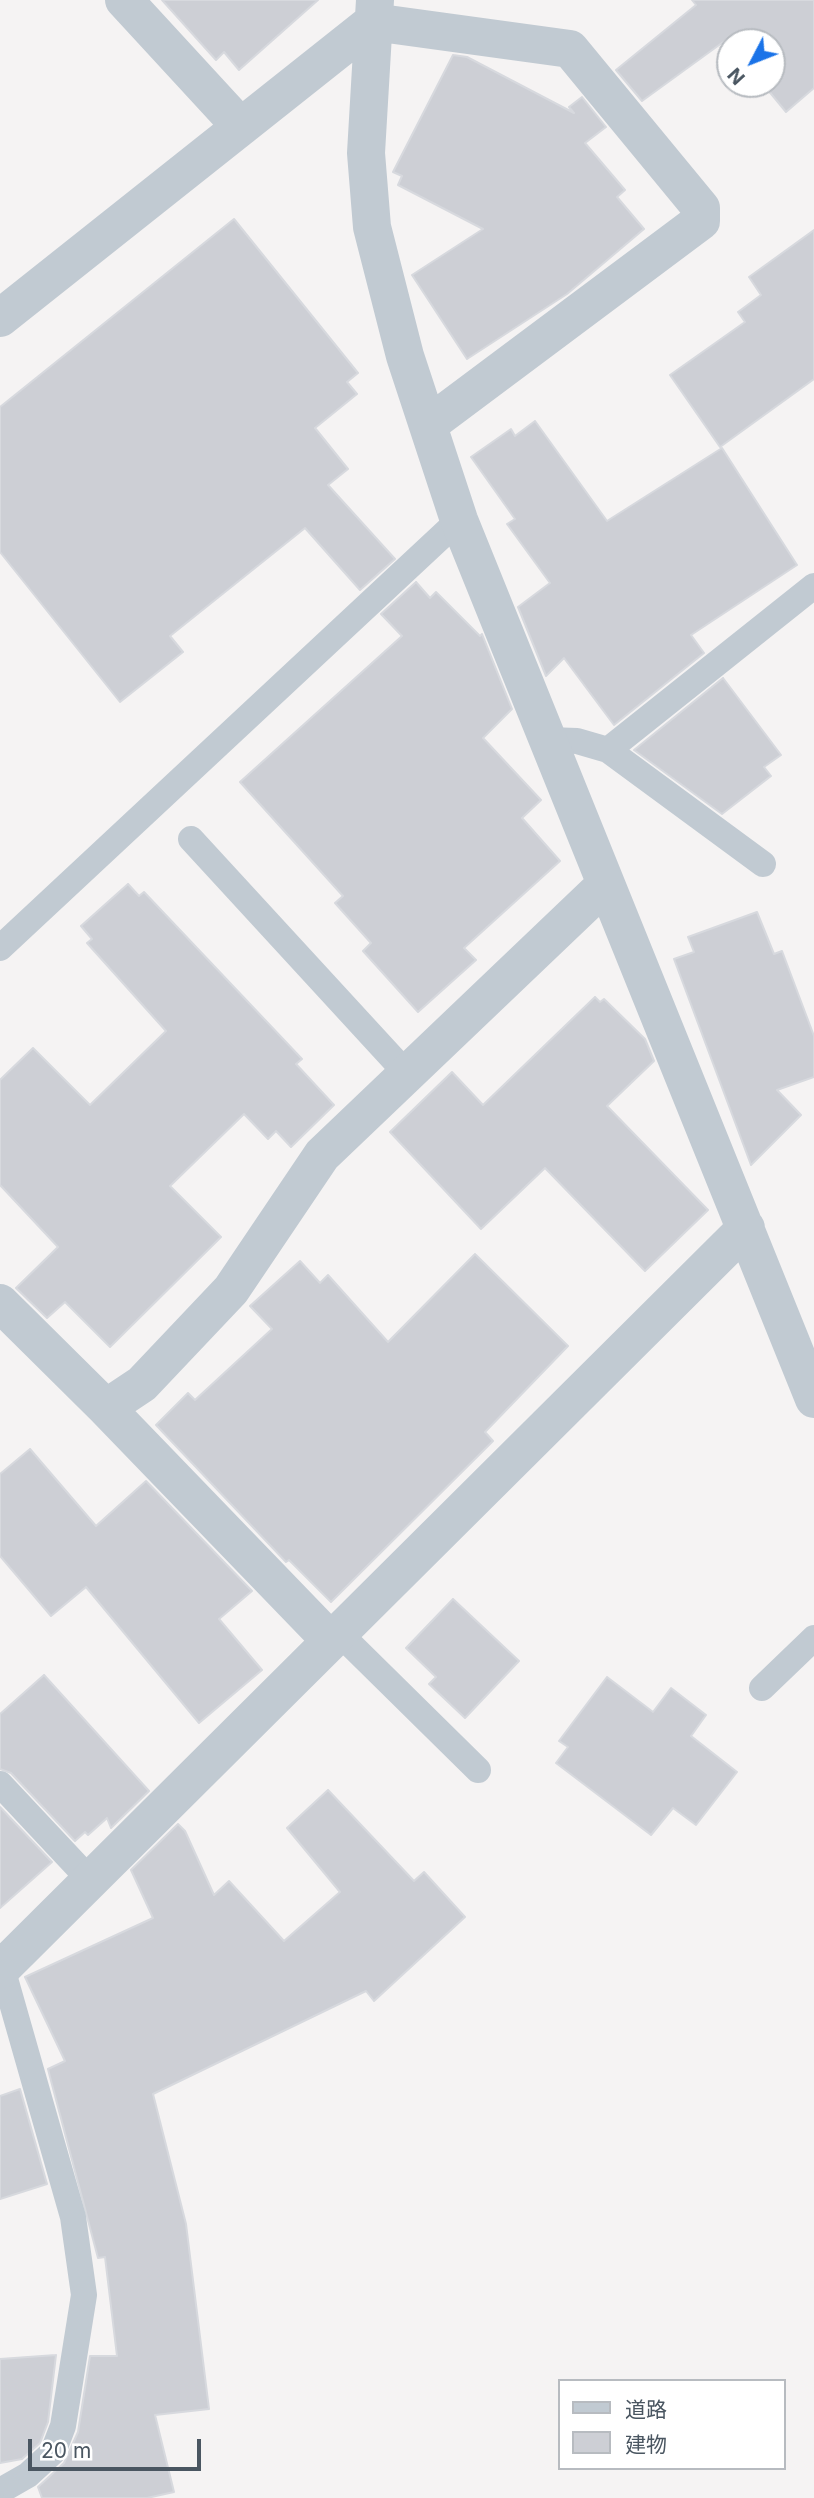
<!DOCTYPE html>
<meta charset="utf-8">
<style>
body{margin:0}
#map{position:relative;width:814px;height:2498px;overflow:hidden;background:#f5f3f3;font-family:Inter,"Noto Sans JP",sans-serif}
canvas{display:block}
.legend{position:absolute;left:558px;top:2379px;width:228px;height:91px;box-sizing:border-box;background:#fff;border:2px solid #b7bbc0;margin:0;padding:9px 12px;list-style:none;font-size:21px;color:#4a5661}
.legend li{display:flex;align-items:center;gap:14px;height:35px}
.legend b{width:35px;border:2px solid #b7bbc0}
.north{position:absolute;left:716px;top:28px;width:70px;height:70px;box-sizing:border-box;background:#fff;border:2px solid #b7bbc0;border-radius:50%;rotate:228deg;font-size:19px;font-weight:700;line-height:28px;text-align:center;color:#4a5661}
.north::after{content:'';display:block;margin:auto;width:24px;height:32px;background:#1a73e8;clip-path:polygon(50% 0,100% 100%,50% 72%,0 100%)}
.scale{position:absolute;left:28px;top:2439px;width:173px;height:32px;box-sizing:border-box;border:4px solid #4a5661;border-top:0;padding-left:9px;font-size:21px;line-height:24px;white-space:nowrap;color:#4a5661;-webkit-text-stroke:5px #fff;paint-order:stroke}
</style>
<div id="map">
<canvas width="814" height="2498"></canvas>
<ul class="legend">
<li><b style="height:9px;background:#c1cad2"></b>道路</li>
<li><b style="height:19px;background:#cdcfd5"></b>建物</li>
</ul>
<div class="north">N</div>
<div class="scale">20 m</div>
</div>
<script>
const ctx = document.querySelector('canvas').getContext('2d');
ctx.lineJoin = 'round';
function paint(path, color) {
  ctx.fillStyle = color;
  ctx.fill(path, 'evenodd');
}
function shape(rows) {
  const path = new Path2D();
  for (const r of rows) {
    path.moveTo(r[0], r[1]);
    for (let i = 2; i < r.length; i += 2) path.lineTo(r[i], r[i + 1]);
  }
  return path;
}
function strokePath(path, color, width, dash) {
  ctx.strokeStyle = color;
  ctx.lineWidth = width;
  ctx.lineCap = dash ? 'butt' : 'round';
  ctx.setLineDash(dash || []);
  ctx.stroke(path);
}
const building = shape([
 [162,0,318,0,239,70,224,52,216,60,162,0],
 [692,0,814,0,814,88,786,112,763,84,772,84,772,42,730,42,730,45,726,40,642,101,616,70,696,5,692,0],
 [453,55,467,57,574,113,569,107,582,97,606,127,585,143,625,190,617,197,644,229,567,294,467,359,412,275,483,229,398,185,402,176,393,172,453,55],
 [234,219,358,373,347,382,357,394,315,428,348,469,328,485,395,559,360,590,305,528,170,636,183,652,120,702,0,552,0,407,234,219],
 [814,230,814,379,720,447,670,375,745,322,738,312,761,295,749,277,814,230],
 [535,421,607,521,722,448,797,565,691,635,704,653,614,725,564,658,546,676,518,607,550,583,507,524,515,519,471,457,511,429,515,436,535,421],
 [416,582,430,598,436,592,480,636,482,634,512,709,483,738,541,800,522,818,560,861,464,948,476,960,418,1012,363,951,371,943,335,903,343,896,240,782,402,636,381,614,416,582],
 [723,678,781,755,764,767,771,776,722,814,634,750,723,678],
 [128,884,139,896,144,892,302,1059,296,1064,334,1105,291,1147,276,1131,268,1139,244,1114,170,1186,221,1237,110,1347,65,1302,47,1318,16,1288,58,1247,0,1185,0,1080,33,1048,90,1105,166,1031,87,943,92,939,81,926,128,884],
 [757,912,774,954,782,951,814,1036,814,1077,777,1090,801,1115,751,1165,674,959,694,952,688,937,757,912],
 [595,997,600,1002,604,999,645,1039,654,1061,607,1106,708,1210,645,1271,545,1168,481,1229,390,1132,452,1072,483,1105,595,997],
 [475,1254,568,1346,485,1432,493,1441,331,1602,289,1560,286,1562,156,1425,188,1393,195,1400,272,1329,250,1306,300,1261,320,1283,328,1275,388,1342,475,1254],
 [30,1449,96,1526,146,1481,252,1591,219,1619,262,1670,199,1723,86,1587,51,1616,0,1556,0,1474,30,1449],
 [453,1599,519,1661,465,1718,429,1684,436,1677,406,1648,453,1599],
 [44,1675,149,1791,111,1828,107,1818,88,1835,85,1832,75,1841,11,1773,0,1769,0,1714,44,1675],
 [607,1677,653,1712,671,1688,706,1715,691,1736,737,1772,696,1825,673,1808,651,1835,556,1763,568,1747,559,1741,607,1677],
 [328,1790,414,1881,424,1872,465,1917,374,2001,366,1991,153,2094,186,2224,209,2409,155,2415,174,2492,147,2498,42,2498,38,2487,64,2463,78,2432,90,2356,117,2356,105,2257,98,2258,50,2077,48,2069,65,2061,25,1977,153,1918,131,1870,178,1824,185,1831,214,1895,229,1881,284,1941,340,1892,287,1828,328,1790],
 [0,1807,52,1862,0,1908,0,1807],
 [20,2089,47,2184,0,2199,0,2096,20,2089],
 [56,2355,48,2422,40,2443,22,2459,0,2463,0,2359,56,2355]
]);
paint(building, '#cdcfd5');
strokePath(building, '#d7d9de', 2);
strokePath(shape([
 [548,740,577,741,608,750,763,864],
 [608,750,814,586],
 [191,839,407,1074],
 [0,948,459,520],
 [339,1633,478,1770],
 [762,1688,814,1638],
 [0,1784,90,1880],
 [0,2491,28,2475,53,2452,63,2426,84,2295,73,2217,2,1968]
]), '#c1cad2', 26);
strokePath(shape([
 [124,0,241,127],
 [375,0,366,153,372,227,405,356,459,520,814,1399],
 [0,318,373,22,570,49,701,208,701,221,428,425],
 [0,1303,106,1408,142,1384,231,1290,322,1155,606,884],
 [106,1408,331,1641],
 [0,1970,746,1228]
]), '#c1cad2', 38);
</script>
